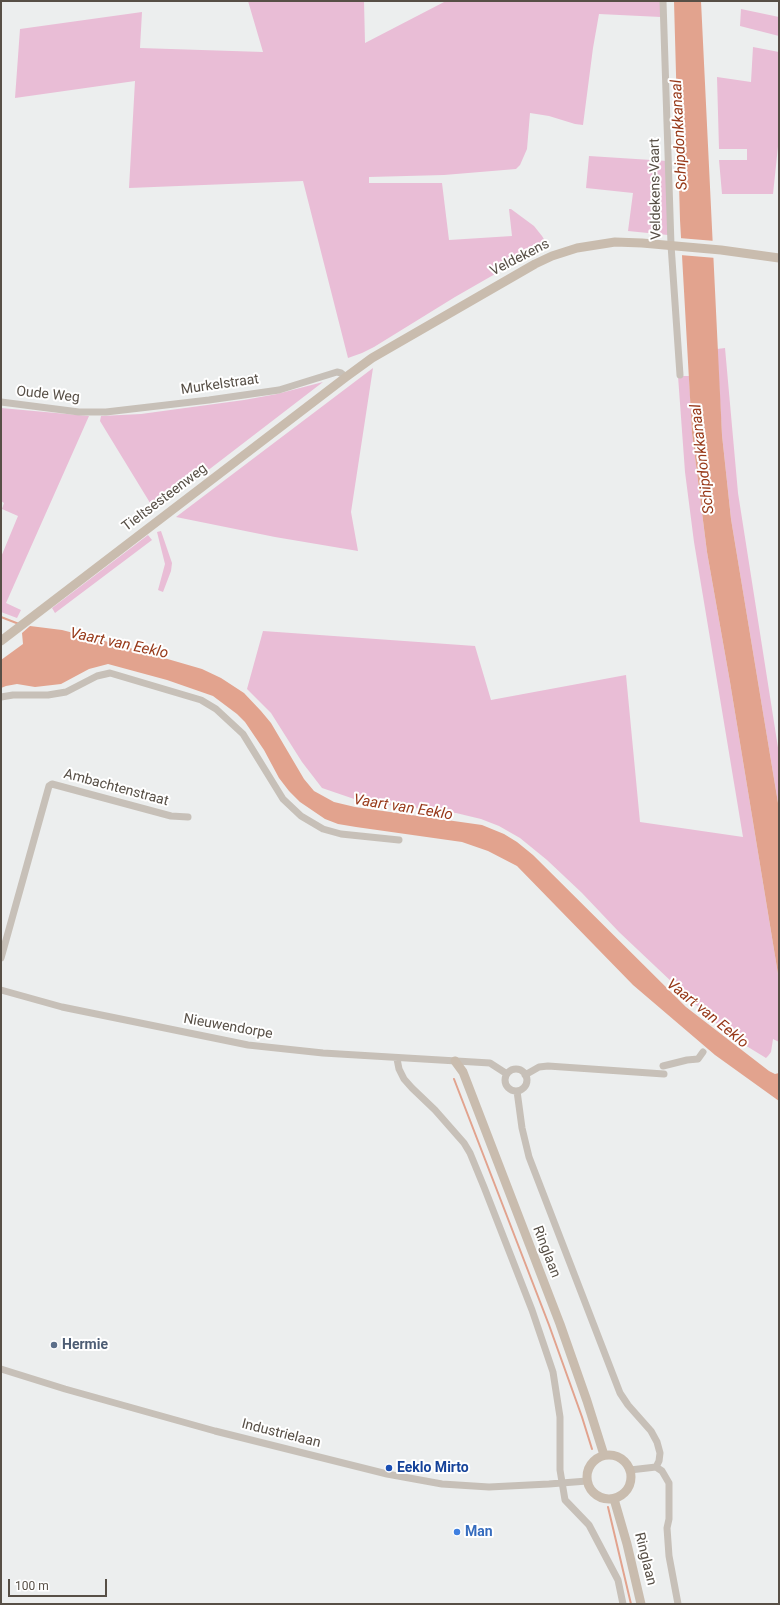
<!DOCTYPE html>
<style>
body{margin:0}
#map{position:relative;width:780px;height:1605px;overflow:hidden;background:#eceeee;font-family:Roboto,sans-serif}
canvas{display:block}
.frame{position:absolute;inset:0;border:2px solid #574f46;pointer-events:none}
.scale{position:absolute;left:8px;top:1579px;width:99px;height:18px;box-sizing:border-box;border:2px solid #574f46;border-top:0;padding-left:5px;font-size:12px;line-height:14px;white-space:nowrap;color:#574f46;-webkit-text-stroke:3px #fff;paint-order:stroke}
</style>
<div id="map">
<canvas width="780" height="1605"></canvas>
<div class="frame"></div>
<div class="scale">100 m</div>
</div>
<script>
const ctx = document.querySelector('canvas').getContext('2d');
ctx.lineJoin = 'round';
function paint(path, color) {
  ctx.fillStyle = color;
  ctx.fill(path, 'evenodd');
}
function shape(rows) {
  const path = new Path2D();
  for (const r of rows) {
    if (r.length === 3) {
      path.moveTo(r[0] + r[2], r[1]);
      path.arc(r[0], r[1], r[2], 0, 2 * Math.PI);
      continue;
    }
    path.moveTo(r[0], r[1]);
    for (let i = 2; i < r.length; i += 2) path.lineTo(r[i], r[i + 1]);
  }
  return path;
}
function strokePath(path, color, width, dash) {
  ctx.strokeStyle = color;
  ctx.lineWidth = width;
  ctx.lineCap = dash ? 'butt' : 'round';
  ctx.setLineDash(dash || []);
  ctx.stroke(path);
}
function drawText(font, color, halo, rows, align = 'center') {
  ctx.font = font + ' Roboto,sans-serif';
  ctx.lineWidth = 4;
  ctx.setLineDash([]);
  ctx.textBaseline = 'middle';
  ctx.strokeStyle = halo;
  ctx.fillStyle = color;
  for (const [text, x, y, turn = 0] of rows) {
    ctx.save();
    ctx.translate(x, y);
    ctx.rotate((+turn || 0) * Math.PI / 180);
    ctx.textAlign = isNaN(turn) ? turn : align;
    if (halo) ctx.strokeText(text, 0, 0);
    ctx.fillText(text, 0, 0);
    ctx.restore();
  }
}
paint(shape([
 [248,1,364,1,365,43,446,1,660,1,661,17,599,14,593,48,583,125,575,124,549,116,530,113,527,149,520,165,516,169,444,175,369,177,369,183,442,183,449,240,512,236,509,209,511,209,534,226,542,236,548,246,523,258,455,297,374,347,362,353,348,358,303,181,129,188,135,81,15,98,20,29,142,12,140,48,263,52],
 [741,9,779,17,779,36,740,26],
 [753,47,779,52,779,137,773,194,722,194,719,160,747,160,747,149,719,149,717,77,751,82],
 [589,156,667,161,668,235,628,231,633,193,586,188],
 [725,348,738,493,779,754,779,809,731,519,722,435,717,349],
 [373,368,351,512,358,551,275,537,176,517],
 [678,376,689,376,692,433,707,552,730,682,779,980,779,1042,773,1039,771,1052,768,1056,766,1058,735,1039,710,1018,619,932,582,893,547,860,520,838,499,826,481,819,456,813,363,802,322,788,302,762,271,713,247,689,263,631,475,646,491,700,626,675,640,822,743,837,694,542,685,472],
 [323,382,155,511,100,421,101,416,141,414,244,400,277,394],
 [1,408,89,416,6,603,21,610,17,618,1,612,1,557,18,516,2,509,4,503,1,501],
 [161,531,172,563,171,571,163,592,158,590,165,564,157,532],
 [148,535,152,540,55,613,52,608]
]), '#e9bdd6');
paint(shape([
 [674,1,701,1,722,435,731,519,779,809,779,980,730,682,707,552,692,433,680,220],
 [30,626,62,630,116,644,202,669,221,678,244,693,261,711,271,723,304,779,314,791,334,802,355,807,482,825,504,834,517,842,533,855,686,1007,769,1071,775,1074,779,1073,779,1101,715,1055,633,985,517,866,488,851,462,842,356,827,338,824,325,819,300,802,289,791,279,778,264,750,245,722,237,714,213,696,167,680,108,664,89,669,61,684,35,687,17,684,6,686,1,688,1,660,23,644,22,633]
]), '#e2a38e');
paint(shape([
 [679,238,715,241,716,258,680,255]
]), '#eceeee');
strokePath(shape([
 [1,617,19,624],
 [454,1079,549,1325,582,1417,592,1449],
 [608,1507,631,1604]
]), '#e2a38e', 2);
strokePath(shape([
 [663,1,671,245,680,375],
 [1,402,79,412,106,412,209,400,279,390,337,372,341,373,346,377],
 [1,697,13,695,48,695,66,692,97,676,110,673,201,700,216,709,243,734,283,799,301,816,323,829,341,834,399,840],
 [1,958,49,786,52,784,171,816,188,817],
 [1,990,62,1007,248,1045,323,1053,490,1063,507,1074],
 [397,1059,399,1069,404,1079,412,1088,435,1110,464,1143,470,1153,484,1187,532,1310,553,1372,560,1417,560,1470,565,1500,589,1525,618,1580,623,1604],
 [663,1066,687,1060,698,1059,703,1052],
 [516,1080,11],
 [525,1075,539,1067,548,1066,664,1074],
 [517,1091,522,1128,529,1157,620,1393,628,1405,651,1431,657,1442,660,1453,659,1461,656,1467],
 [1,1369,65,1389,215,1431,387,1474,442,1484,489,1487,549,1484,587,1481],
 [630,1470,656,1467,662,1471,669,1483,669,1519,667,1528,669,1556,678,1604]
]), '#c7c0b8', 7);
strokePath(shape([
 [1,641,346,377,372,358,535,264,552,256,577,248,615,242,642,243,721,250,779,258],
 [455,1061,463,1072,560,1324,587,1401,604,1455],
 [609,1477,22],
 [614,1499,627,1544,641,1604]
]), '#c9bcae', 9);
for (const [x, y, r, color] of [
 [54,1345,4,"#5c6f8a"],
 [389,1468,4,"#1a4fb4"],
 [457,1532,4,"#3f7fe0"]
]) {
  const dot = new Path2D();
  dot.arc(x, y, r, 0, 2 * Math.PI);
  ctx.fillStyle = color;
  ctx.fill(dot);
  strokePath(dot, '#fff', 1.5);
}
drawText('14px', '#574f46', '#fff', [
 ["Veldekens-Vaart",656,189,-91],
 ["Veldekens",520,258,-27],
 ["Murkelstraat",220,385,-8],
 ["Oude Weg",48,395,6],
 ["Tieltsesteenweg",165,498,-37],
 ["Ambachtenstraat",116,788,15],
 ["Nieuwendorpe",228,1027,10],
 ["Ringlaan",546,1252,69],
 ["Industrielaan",281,1434,14],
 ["Ringlaan",645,1559,76]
]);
drawText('bold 14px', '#4e5e75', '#fff', [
 ["Hermie",62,1345]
], 'left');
drawText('bold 14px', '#164399', '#fff', [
 ["Eeklo Mirto",397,1468]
], 'left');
drawText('bold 14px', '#366cbe', '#fff', [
 ["Man",465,1532]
], 'left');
drawText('italic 15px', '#973919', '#fff', [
 ["Schipdonkkanaal",680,135,-93],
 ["Schipdonkkanaal",703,459,-97],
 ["Vaart van Eeklo",119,644,12],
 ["Vaart van Eeklo",403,808,9],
 ["Vaart van Eeklo",707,1014,39]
]);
</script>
